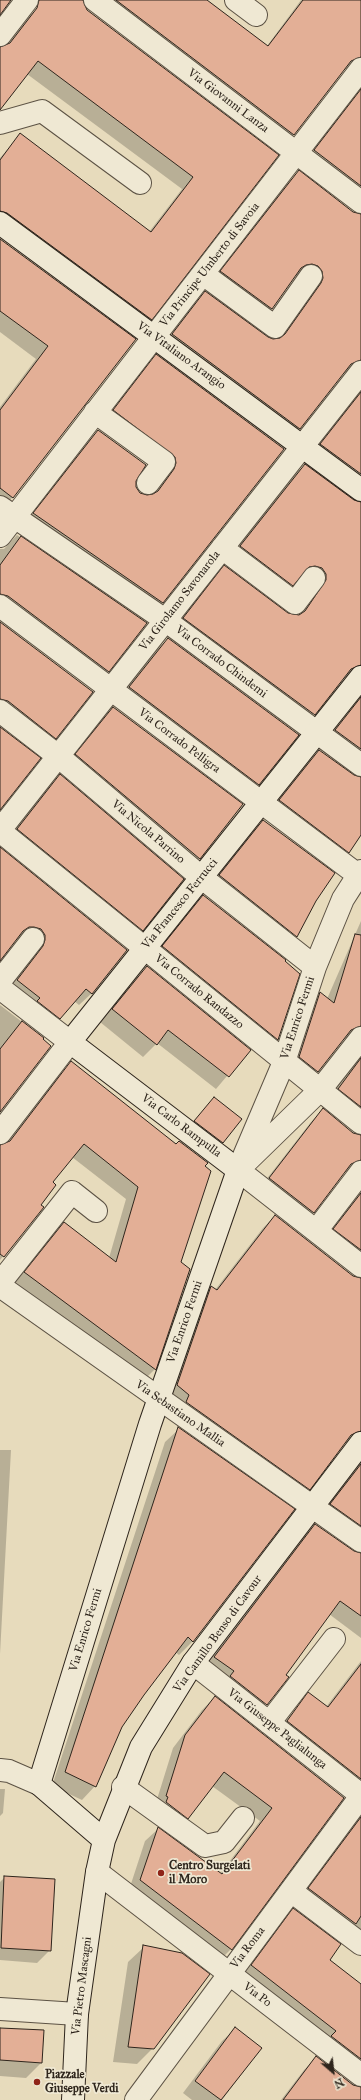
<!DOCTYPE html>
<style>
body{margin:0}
#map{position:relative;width:361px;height:2100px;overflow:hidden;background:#e7dbbc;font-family:"IM FELL Great Primer",serif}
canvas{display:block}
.north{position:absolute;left:313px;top:2052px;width:40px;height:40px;-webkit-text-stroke:3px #efe8d3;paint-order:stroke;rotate:152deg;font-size:11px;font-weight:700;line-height:16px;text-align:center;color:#2e251c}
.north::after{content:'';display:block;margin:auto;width:14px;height:18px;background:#2e251c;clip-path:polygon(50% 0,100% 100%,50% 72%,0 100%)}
</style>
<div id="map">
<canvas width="361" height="2100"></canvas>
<div class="north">N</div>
</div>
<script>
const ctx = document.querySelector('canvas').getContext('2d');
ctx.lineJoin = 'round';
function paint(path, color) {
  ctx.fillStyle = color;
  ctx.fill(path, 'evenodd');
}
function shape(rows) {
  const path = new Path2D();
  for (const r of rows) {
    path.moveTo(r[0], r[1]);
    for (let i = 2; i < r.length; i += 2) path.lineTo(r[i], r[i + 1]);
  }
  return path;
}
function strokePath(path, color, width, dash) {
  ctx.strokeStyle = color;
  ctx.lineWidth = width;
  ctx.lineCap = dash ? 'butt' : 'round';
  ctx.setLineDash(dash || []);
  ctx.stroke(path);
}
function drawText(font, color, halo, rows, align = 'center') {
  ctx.font = font + ' "IM FELL Great Primer",serif';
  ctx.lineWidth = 3.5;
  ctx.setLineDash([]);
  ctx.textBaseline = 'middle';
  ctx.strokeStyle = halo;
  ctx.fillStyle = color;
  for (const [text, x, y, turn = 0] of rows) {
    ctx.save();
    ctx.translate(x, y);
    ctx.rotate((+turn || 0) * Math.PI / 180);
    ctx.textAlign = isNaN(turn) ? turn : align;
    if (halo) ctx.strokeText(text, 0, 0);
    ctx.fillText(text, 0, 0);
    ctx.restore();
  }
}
paint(shape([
 [47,0,82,0,87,11,277,155,151,319,138,331,0,229,0,158,20,135,149,232,182,189,27,74,0,106,0,48,3,47,26,19],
 [85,0,206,0,267,46,301,0,361,0,361,80,349,69,344,69,293,135,281,147],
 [361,85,361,213,361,210,302,163,359,90],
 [299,172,353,213,361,215,361,384,350,372,344,372,299,429,287,441,160,347,193,305,205,292,267,338,279,340,309,296,299,276,294,276,271,309,259,321,209,284,286,184],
 [0,240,135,340,11,499,0,511,0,407,36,359,0,332],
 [156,356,283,449,162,603,151,614,22,526,87,442,98,431,135,481,136,489,140,494,151,496,163,482,165,476,103,422,145,367],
 [361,388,361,502,361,498,308,457],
 [305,465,353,501,361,503,361,689,350,677,343,677,302,727,172,631,212,579,225,567,287,614,298,616,312,599,302,578,297,578,280,597,228,559,292,477],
 [17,535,146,623,108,671,96,684,0,612,0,549,4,549],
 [0,623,55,738,43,750,0,717],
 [168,639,258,784,246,797,117,700,155,651],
 [361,693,361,776,361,773,323,743,359,698],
 [113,708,242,805,199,859,186,871,64,767,101,720],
 [319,751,353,776,361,778,361,835,336,864,267,813,307,763],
 [60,775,142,930,130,942,5,842,48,788],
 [263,821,289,931,277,943,207,888,251,833],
 [0,848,92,993,79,1005,74,1001,47,1030,3,996,33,954,22,939,16,939,0,959],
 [203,896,277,1039,265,1052,151,959,191,909],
 [361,921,361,1050,350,1038,345,1038,305,1084,287,1069,308,1005,320,993,327,999],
 [147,967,249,1050,216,1089,157,1043,143,1057,100,1022,134,980],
 [0,1005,43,1038,0,1111],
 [361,1054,361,1134,327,1101],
 [71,1063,203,1167,180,1262,189,1270,155,1369,143,1381,13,1285,52,1236,64,1224,109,1258,126,1199,72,1157,51,1182,39,1205,43,1207,0,1260,0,1146,4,1146,59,1075],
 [214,1098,223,1142,216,1149,188,1128],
 [323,1110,353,1134,361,1136,361,1183,349,1172,344,1172,313,1213,301,1225,258,1190,311,1122],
 [361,1188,361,1277,361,1274,322,1241],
 [275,1216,353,1277,361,1279,361,1454,349,1443,344,1443,309,1489,297,1501,165,1398,199,1299,211,1287,215,1290,263,1228],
 [179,1429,193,1641,179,1655,175,1652,143,1694,121,1726,95,1786,82,1800,52,1786,165,1442],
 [0,1450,11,1450,0,1654],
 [361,1458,361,1552,360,1549,319,1517,359,1464],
 [315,1525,354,1552,361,1554,361,1638,329,1614,285,1675,287,1677,254,1717,202,1669,303,1537],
 [361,1661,361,1807,275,1733,309,1694,326,1707],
 [215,1697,343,1798,231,1949,218,1962,128,1893,145,1841,158,1829,220,1874,260,1821,212,1786,188,1818,175,1830,154,1809,173,1748,202,1710],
 [0,1789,5,1789,3,1813,0,1816],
 [361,1812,361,1940,297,1901],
 [5,1877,50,1950,37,1963,0,1960,0,1882],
 [293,1910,328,1960,361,1985,361,2087,361,2083,240,1978,281,1922],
 [144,1947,153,2048,137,2064,113,2062,128,1962],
 [0,2029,41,2063,26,2078,0,2076],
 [235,2029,261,2048,222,2100,192,2100,183,2093,222,2041],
 [316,2058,359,2088,361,2088,361,2100,281,2100,304,2070]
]), '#0003');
const building = shape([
 [0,0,11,0,0,15,0,0],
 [39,0,83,0,87,10,279,155,152,320,7,213,0,211,0,160,20,133,151,232,193,177,38,61,0,110,0,47,10,43,37,8,39,0],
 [116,0,207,0,268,46,303,0,361,0,361,57,351,61,294,135,116,0],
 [361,89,361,186,314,150,361,89],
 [299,170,353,212,361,214,361,360,351,364,300,429,172,334,205,291,268,337,273,339,280,338,285,334,321,283,323,278,322,271,318,266,312,264,306,265,301,268,272,309,220,271,299,170],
 [0,239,136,339,13,498,0,488,0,410,48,346,0,311,0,239],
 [156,354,284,449,163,603,33,513,98,430,146,465,136,481,136,487,140,493,147,495,153,494,158,491,174,469,176,463,175,457,113,410,156,354],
 [361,392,361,474,320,444,361,392],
 [305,464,354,500,361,502,361,665,351,669,315,715,183,618,224,565,288,613,299,615,305,611,326,580,326,574,322,568,315,566,309,567,293,586,240,546,305,464],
 [21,536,147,623,109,672,8,596,0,594,0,565,21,536],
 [0,622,93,692,56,739,8,701,0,699,0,622],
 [168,638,299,735,259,785,129,687,168,638],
 [361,697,361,749,335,730,361,697],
 [113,707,243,804,200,859,75,754,113,707],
 [0,727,41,758,0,810,0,727],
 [319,750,354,775,361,777,361,835,349,853,279,800,319,750],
 [60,774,184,879,143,931,17,829,60,774],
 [263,820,335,873,316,901,297,937,219,875,263,820],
 [0,847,127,950,92,994,86,989,60,1019,37,1001,40,998,17,980,43,946,45,940,45,935,41,929,34,927,29,927,23,931,0,961,0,847],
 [203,895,286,960,285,961,300,974,278,1040,162,946,203,895],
 [355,934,361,935,361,1026,351,1030,318,1072,299,1057,320,992,334,1003,355,934],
 [147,966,251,1050,229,1077,168,1030,157,1045,112,1009,147,966],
 [22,1021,44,1038,43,1039,51,1046,0,1112,0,1049,22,1021],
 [361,1058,361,1107,338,1089,361,1058],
 [71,1061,176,1144,179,1141,208,1163,205,1166,211,1171,181,1262,190,1269,156,1370,24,1272,64,1222,116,1262,138,1187,84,1144,53,1182,56,1185,41,1205,44,1207,4,1257,0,1254,0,1145,10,1141,71,1061],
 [214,1097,242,1119,223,1143,194,1121,214,1097],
 [323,1108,353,1133,361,1135,361,1160,351,1164,314,1213,269,1178,323,1108],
 [361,1193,361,1250,333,1229,361,1193],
 [275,1215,353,1276,361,1278,361,1431,351,1435,310,1490,186,1402,189,1395,177,1385,211,1286,217,1290,275,1215],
 [178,1427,295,1509,193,1642,188,1637,144,1695,122,1727,96,1787,65,1772,178,1427],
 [361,1464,361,1526,330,1504,361,1464],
 [315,1524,354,1551,361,1553,361,1616,340,1601,286,1675,289,1677,267,1705,230,1676,234,1671,214,1657,315,1524],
 [361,1664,361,1779,287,1721,308,1692,328,1707,361,1664],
 [215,1696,344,1798,232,1950,140,1880,158,1827,222,1874,272,1808,224,1772,188,1819,166,1802,168,1797,166,1796,185,1735,215,1696],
 [361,1817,361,1916,356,1924,308,1888,361,1817],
 [4,1876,55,1879,51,1951,1,1948,4,1876],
 [293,1908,341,1944,330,1960,361,1984,361,2059,331,2036,336,2031,251,1965,293,1908],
 [143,1945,182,1953,210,1974,154,2049,128,2047,143,1945],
 [235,2027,262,2048,221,2100,195,2081,235,2027],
 [0,2028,44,2030,42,2063,0,2060,0,2028],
 [316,2056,353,2085,361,2087,361,2100,283,2100,316,2056]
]);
paint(building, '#e3af96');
strokePath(building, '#2e251c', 1);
const street = shape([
 [95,0,361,202],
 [236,0,256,15],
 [0,35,27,0],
 [0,123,42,111,140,183],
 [203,274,275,327,311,276],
 [95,412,164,462,148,483],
 [0,507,165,620,361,765],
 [0,536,361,69],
 [222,548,295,603,314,578],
 [0,606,358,875],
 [0,711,58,756,201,877,315,967],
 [0,830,361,372],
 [0,831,361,1123],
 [0,981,33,939],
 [0,988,70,1042,0,1133],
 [245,1163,320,1090,361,1038],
 [238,1170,284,1062,315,967,343,899,361,871],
 [238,1170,361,1266],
 [316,1231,361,1172],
 [0,1283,72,1192,96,1211],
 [0,1286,361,1541],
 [193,1663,361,1795],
 [269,1723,334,1639],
 [0,1770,9,1771,39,1784],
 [123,1787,205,1846,224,1842,243,1818],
 [97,1872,361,2075],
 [291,1891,361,1944],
 [0,2009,77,2014],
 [136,2100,361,1796]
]);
const secondary = shape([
 [0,223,361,490],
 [104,1840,39,1784,150,1424,238,1170,70,1042,361,677],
 [73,2100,77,2014,97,1872,104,1840,141,1747,193,1663,361,1443]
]);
strokePath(street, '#5c5244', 24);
strokePath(secondary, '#2e251c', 24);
strokePath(street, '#efe8d3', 22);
strokePath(secondary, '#efe8d3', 22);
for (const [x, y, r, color] of [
 [161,1873,4,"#8f2418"],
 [37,2082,4,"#8f2418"]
]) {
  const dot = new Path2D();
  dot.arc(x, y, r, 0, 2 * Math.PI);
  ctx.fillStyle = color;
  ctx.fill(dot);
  strokePath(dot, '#efe8d3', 1.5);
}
drawText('12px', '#2e251c', '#efe8d3', [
 ["Via Giovanni Lanza",228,101,37],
 ["Via Principe Umberto di Savoia",210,265,-52],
 ["Via Vitaliano Arangio",181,356,36],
 ["Via Girolamo Savonarola",180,601,-52],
 ["Via Corrado Chindemi",221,662,37],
 ["Via Corrado Pelligra",179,741,37],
 ["Via Nicola Parrino",148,832,40],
 ["Via Francesco Ferrucci",180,904,-51],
 ["Via Corrado Randazzo",199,992,39],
 ["Via Enrico Fermi",298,1018,-72],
 ["Via Carlo Rampulla",181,1126,37],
 ["Via Enrico Fermi",185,1322,-71],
 ["Via Sebastiano Mallia",180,1414,35],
 ["Via Enrico Fermi",86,1630,-73],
 ["Via Camillo Benso di Cavour",218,1634,-54],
 ["Via Giuseppe Paglialunga",277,1729,38],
 ["Via Roma",248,1948,-53],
 ["Via Pietro Mascagni",82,1986,-83],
 ["Via Po",257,1995,37]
]);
drawText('bold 12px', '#2e251c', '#efe8d3', [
 ["Centro Surgelati",169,1866],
 ["il Moro",169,1880],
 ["Piazzale",45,2075],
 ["Giuseppe Verdi",45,2089]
], 'left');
</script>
